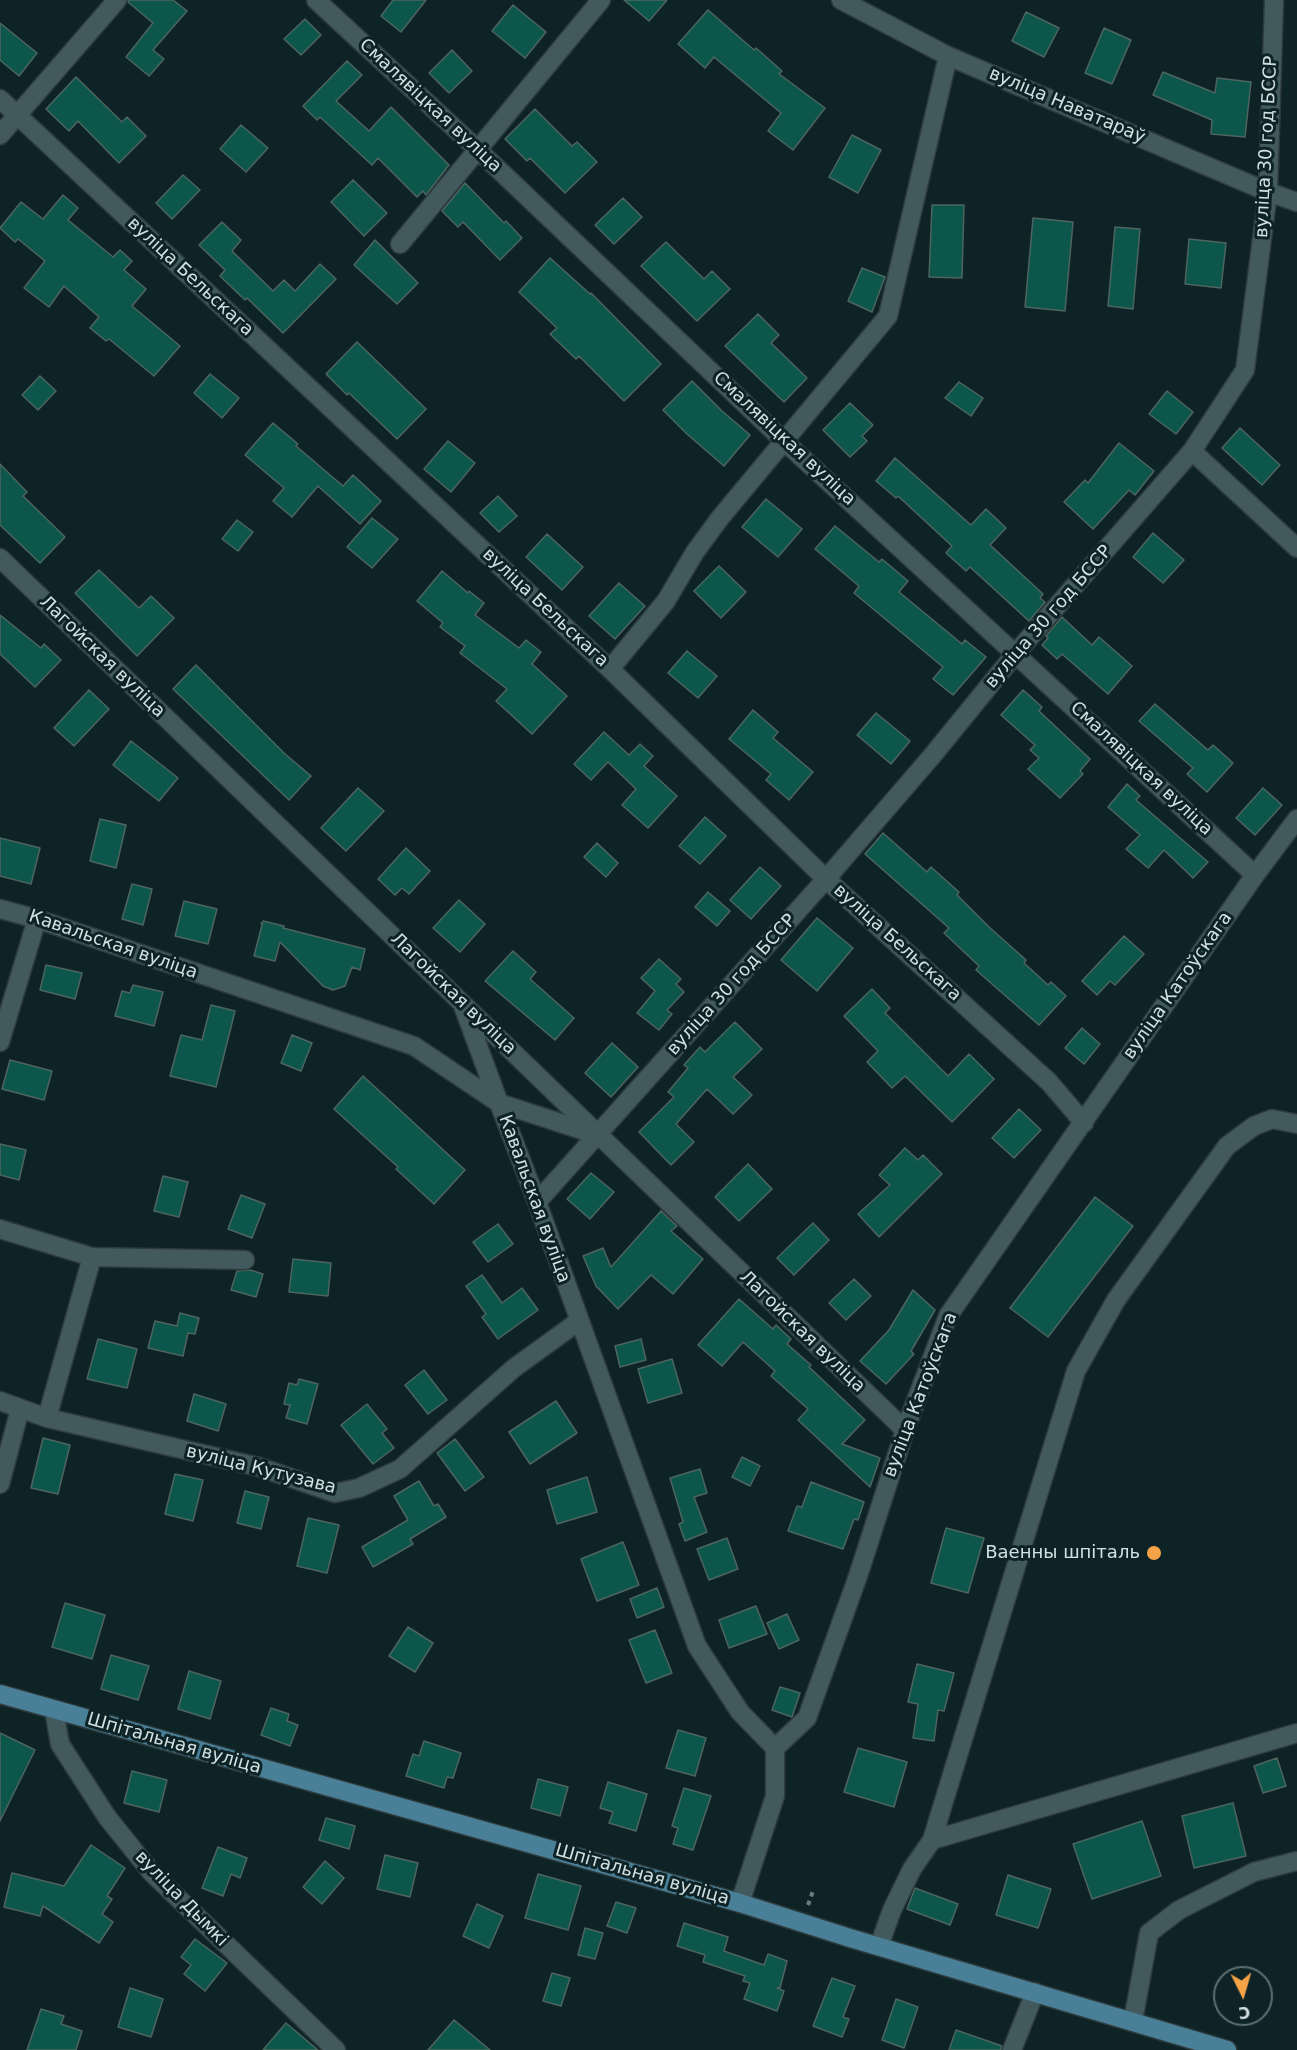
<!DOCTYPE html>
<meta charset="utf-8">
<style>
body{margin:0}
#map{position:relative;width:1297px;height:2050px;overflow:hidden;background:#0d2326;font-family:"DejaVu Sans",sans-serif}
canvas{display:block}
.north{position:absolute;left:1213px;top:1966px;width:60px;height:60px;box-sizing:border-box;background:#0d2326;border:2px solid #5c6f71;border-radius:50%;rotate:175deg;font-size:16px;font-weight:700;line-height:24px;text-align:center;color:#d3e0e2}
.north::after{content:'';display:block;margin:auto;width:21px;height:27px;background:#f5a346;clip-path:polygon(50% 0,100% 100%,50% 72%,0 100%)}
</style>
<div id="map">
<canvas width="1297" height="2050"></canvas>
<div class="north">С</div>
</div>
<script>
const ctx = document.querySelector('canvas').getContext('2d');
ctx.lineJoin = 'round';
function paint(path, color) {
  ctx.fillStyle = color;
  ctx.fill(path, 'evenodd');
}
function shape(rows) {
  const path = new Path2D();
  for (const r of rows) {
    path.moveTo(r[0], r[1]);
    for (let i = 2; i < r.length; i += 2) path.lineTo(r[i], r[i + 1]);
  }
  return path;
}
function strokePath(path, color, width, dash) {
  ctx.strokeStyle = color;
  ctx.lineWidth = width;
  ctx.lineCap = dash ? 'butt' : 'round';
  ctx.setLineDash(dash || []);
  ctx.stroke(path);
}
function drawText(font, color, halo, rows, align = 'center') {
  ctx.font = font + ' "DejaVu Sans",sans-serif';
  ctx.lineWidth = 6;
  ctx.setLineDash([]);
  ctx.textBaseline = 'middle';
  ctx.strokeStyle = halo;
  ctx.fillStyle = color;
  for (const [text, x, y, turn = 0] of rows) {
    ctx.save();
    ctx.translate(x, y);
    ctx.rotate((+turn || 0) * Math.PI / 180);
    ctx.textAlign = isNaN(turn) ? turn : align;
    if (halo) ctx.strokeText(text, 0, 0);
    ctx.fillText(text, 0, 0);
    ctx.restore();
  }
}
const building = shape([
 [128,0,173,0,187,11,153,50,164,59,149,76,126,57,153,23,128,2,128,0],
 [393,0,426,0,401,32,381,16,393,0],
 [624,0,667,0,649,21,624,0],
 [513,5,546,32,525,58,492,31,513,5],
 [708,10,754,50,756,48,782,71,779,74,825,108,793,150,768,131,781,113,714,57,705,68,678,44,708,10],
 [1026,12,1059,28,1044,57,1012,41,1026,12],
 [305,19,321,35,301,55,284,39,305,19],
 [0,23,37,53,19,76,0,60,0,23],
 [1104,28,1131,40,1112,84,1085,73,1104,28],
 [452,50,472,71,449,93,429,73,452,50],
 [347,61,362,75,336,101,369,131,391,107,449,165,426,195,423,191,417,197,378,158,372,165,320,117,317,120,303,106,347,61],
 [1163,72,1215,93,1217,78,1251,82,1245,137,1211,134,1212,120,1153,95,1163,72],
 [76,77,122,122,127,117,146,136,119,163,78,121,69,131,46,109,76,77],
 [535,109,572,146,577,142,597,162,565,193,530,158,527,161,505,139,535,109],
 [241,125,268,148,246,172,220,149,241,125],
 [852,135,881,150,858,193,829,177,852,135],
 [183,175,200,190,172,219,156,203,183,175],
 [353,180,387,213,364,236,331,202,353,180],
 [465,183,504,223,506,221,522,238,500,260,463,222,458,227,442,211,465,183],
 [63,195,78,208,68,220,113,257,120,250,132,261,124,270,146,289,132,306,180,346,154,376,109,339,106,341,90,328,99,317,64,286,49,307,24,288,45,261,18,239,15,242,0,228,21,202,43,219,63,195],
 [623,198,642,217,614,244,595,225,623,198],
 [932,205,964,205,962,278,929,277,932,205],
 [1033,218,1073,222,1065,311,1025,307,1033,218],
 [222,222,241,240,232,251,273,291,284,280,295,291,320,264,336,279,283,333,247,298,245,300,220,276,225,270,199,245,222,222],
 [1115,227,1140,229,1133,309,1108,306,1115,227],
 [1189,239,1226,243,1221,288,1185,284,1189,239],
 [375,240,418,283,397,304,354,265,375,240],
 [666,242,704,279,712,271,730,289,697,321,641,266,666,242],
 [550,258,590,294,591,293,661,364,624,401,579,356,576,359,550,334,557,328,519,292,550,258],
 [862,268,885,277,872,312,848,301,862,268],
 [758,314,779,335,771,343,807,378,784,402,725,346,758,314],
 [357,342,426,409,397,439,349,393,347,395,326,374,357,342],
 [210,374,239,398,222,418,194,393,210,374],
 [40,376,56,391,38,410,22,395,40,376],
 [692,381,722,411,750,435,724,466,687,434,663,410,692,381],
 [959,382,983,398,971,416,945,398,959,382],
 [1167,391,1193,412,1176,434,1149,414,1167,391],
 [850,403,873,425,862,436,867,441,850,457,823,430,850,403],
 [273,423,298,444,296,446,343,486,353,475,381,501,360,524,318,486,292,517,273,501,284,488,245,455,273,423],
 [1240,428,1280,465,1262,485,1222,448,1240,428],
 [448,441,475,463,451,492,424,469,448,441],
 [1119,443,1154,471,1135,495,1129,490,1093,529,1064,502,1085,480,1088,483,1119,443],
 [895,458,971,525,986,509,1006,528,990,545,1043,594,1040,598,1045,602,1029,621,970,567,966,571,946,553,952,546,898,496,896,498,876,481,895,458],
 [0,464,27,492,23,496,65,537,40,563,0,525,0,464],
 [498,496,517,516,499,532,480,513,498,496],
 [766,499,802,529,778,557,742,527,766,499],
 [372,518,398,539,372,568,347,547,372,518],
 [237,520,253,532,238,551,222,539,237,520],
 [835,526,879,562,882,559,908,581,899,592,962,644,965,640,986,657,953,695,933,679,943,667,854,593,859,586,815,549,835,526],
 [1153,533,1184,560,1163,583,1133,557,1153,533],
 [547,534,583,567,562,590,526,557,547,534],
 [719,566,746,592,721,618,694,591,719,566],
 [99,570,139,608,151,596,174,618,137,656,75,593,99,570],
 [442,571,468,593,469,591,484,603,475,615,519,648,526,640,541,652,532,664,567,696,532,734,496,701,507,689,460,653,465,646,440,627,443,623,417,601,442,571],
 [619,583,645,606,615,639,589,616,619,583],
 [0,615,41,648,44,644,61,660,35,687,0,654,0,615],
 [1062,617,1092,645,1099,637,1132,666,1108,694,1062,654,1057,659,1042,645,1048,638,1046,636,1062,617],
 [687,651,717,676,698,698,668,673,687,651],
 [196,665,285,754,311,776,289,800,173,689,196,665],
 [89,690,109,709,74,746,54,728,89,690],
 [1023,690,1042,707,1039,711,1090,759,1080,771,1083,774,1060,798,1028,769,1039,758,1030,750,1035,745,1001,715,1023,690],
 [1155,704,1208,750,1213,745,1233,763,1207,792,1187,774,1193,768,1139,721,1155,704],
 [753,710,778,732,773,738,813,772,789,800,766,780,771,774,729,739,753,710],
 [876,713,910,741,891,764,857,735,876,713],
 [604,732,629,755,640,744,653,756,644,766,677,796,648,828,622,805,636,789,608,762,591,780,574,764,604,732],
 [131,741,178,778,159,801,113,765,131,741],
 [1127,784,1140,796,1136,800,1208,862,1193,878,1164,850,1148,868,1126,849,1140,835,1108,807,1127,784],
 [358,788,384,811,346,851,321,828,358,788],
 [1263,788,1282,805,1255,835,1236,818,1263,788],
 [705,817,726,836,700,864,679,846,705,817],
 [100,819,126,825,116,868,90,861,100,819],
 [883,833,927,872,931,867,959,892,957,895,989,927,1026,960,1024,963,1048,985,1051,982,1066,996,1039,1025,976,970,979,966,944,933,949,928,865,854,883,833],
 [0,838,40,848,31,884,0,876,0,838],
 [597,843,618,863,606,877,584,857,597,843],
 [406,848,430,871,409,894,402,888,395,895,378,879,406,848],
 [760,867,781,886,751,919,730,900,760,867],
 [132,884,152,889,143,925,122,919,132,884],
 [708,892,730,911,717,926,695,907,708,892],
 [459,900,485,924,460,952,433,928,459,900],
 [184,901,217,909,208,944,175,936,184,901],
 [817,918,853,948,817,991,781,960,817,918],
 [263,921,284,926,283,928,365,949,360,970,352,967,345,986,333,990,323,986,280,942,275,961,254,956,262,925,261,923,263,923,263,921],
 [1124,936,1144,954,1115,985,1110,981,1097,995,1082,981,1124,936],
 [513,951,536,972,530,979,574,1018,555,1040,485,981,513,951],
 [659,959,681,979,676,984,684,992,667,1010,672,1014,659,1030,637,1013,655,991,641,978,659,959],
 [46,965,82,973,75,999,40,990,46,965],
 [133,985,163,992,154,1026,115,1016,122,991,130,993,133,985],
 [872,989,890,1008,885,1013,948,1076,969,1054,994,1079,952,1122,905,1076,892,1088,867,1062,878,1051,844,1016,872,989],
 [211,1005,235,1011,216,1087,170,1076,181,1035,202,1040,211,1005],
 [735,1022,762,1049,733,1077,752,1095,733,1114,707,1089,676,1124,694,1142,671,1165,639,1132,674,1097,668,1092,688,1068,684,1065,700,1047,705,1052,735,1022],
 [1082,1028,1100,1044,1084,1064,1065,1048,1082,1028],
 [292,1035,312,1043,301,1071,281,1063,292,1035],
 [612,1043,638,1067,611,1097,585,1073,612,1043],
 [10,1060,52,1071,44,1100,2,1089,10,1060],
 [363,1076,465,1170,434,1204,396,1169,398,1167,334,1109,363,1076],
 [1019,1109,1041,1130,1014,1158,992,1138,1019,1109],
 [0,1144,26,1150,19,1180,0,1175,0,1144],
 [905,1148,918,1160,923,1155,942,1174,879,1237,858,1214,890,1185,879,1175,905,1148],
 [748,1164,772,1189,739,1221,715,1197,748,1164],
 [591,1173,614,1192,590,1219,567,1199,591,1173],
 [163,1176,188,1182,179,1217,154,1211,163,1176],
 [241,1195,265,1204,252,1238,228,1229,241,1195],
 [1095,1197,1133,1226,1048,1337,1010,1308,1095,1197],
 [661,1211,677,1226,671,1231,703,1259,673,1294,651,1275,618,1309,596,1286,583,1256,603,1248,611,1267,661,1211],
 [813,1223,829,1240,794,1275,777,1258,813,1223],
 [498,1224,513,1244,488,1262,473,1242,498,1224],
 [293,1259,331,1263,328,1296,289,1292,293,1259],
 [250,1270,263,1274,256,1297,231,1290,237,1271,250,1270],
 [482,1275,502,1303,522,1288,538,1310,498,1339,482,1317,486,1314,466,1286,482,1275],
 [854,1279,871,1296,846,1320,829,1303,854,1279],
 [913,1290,935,1310,911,1351,914,1354,886,1384,860,1361,889,1330,913,1290],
 [739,1299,773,1329,776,1325,791,1339,787,1344,811,1365,809,1367,865,1420,842,1444,880,1458,870,1487,798,1420,808,1409,771,1376,775,1371,743,1342,722,1366,698,1345,739,1299],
 [180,1313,199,1318,195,1334,188,1333,183,1356,148,1348,155,1321,177,1326,180,1313],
 [98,1339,137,1349,127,1388,87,1379,98,1339],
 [641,1339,646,1360,620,1367,615,1346,641,1339],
 [672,1359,682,1393,648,1403,638,1369,672,1359],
 [424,1370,447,1400,428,1414,405,1385,424,1370],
 [299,1379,318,1384,307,1424,286,1418,290,1405,284,1404,289,1383,297,1385,299,1379],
 [194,1394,226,1404,218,1431,187,1421,194,1394],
 [556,1401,577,1433,530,1464,509,1432,556,1401],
 [367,1404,387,1429,382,1433,394,1448,373,1464,341,1425,367,1404],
 [43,1438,70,1445,58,1494,31,1488,43,1438],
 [455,1439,484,1477,465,1491,437,1453,455,1439],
 [742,1457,760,1466,750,1486,732,1477,742,1457],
 [700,1469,707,1493,694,1497,707,1532,685,1541,679,1524,683,1522,670,1478,700,1469],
 [175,1474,203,1480,193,1521,165,1514,175,1474],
 [587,1477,597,1512,557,1524,547,1490,587,1477],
 [419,1481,434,1506,438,1504,446,1517,410,1539,413,1544,373,1567,362,1547,408,1520,394,1496,419,1481],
 [811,1482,864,1502,858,1520,854,1519,843,1549,788,1531,797,1506,802,1507,811,1482],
 [245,1491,269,1497,261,1529,237,1523,245,1491],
 [308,1518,339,1525,327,1573,297,1566,308,1518],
 [946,1528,984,1538,968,1593,931,1583,946,1528],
 [727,1538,738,1569,709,1580,697,1549,727,1538],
 [623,1542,639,1585,597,1601,581,1559,623,1542],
 [657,1588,664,1607,637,1618,630,1599,657,1588],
 [65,1603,105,1615,92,1659,52,1647,65,1603],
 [756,1606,767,1634,729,1648,719,1620,756,1606],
 [787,1614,799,1640,779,1649,767,1623,787,1614],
 [408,1627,433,1643,415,1672,389,1656,408,1627],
 [655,1630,672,1673,646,1683,629,1640,655,1630],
 [111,1655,149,1666,138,1700,101,1689,111,1655],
 [917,1664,954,1673,944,1711,938,1710,934,1741,913,1738,918,1704,908,1702,917,1664],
 [189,1671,221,1681,210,1719,178,1709,189,1671],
 [780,1687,800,1693,792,1717,772,1710,780,1687],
 [271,1708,289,1714,287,1721,298,1725,290,1746,261,1735,271,1708],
 [678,1730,706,1738,695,1776,666,1768,678,1730],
 [0,1733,35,1750,0,1821,0,1733],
 [424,1741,461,1753,453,1778,447,1777,444,1788,406,1776,413,1754,419,1756,424,1741],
 [858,1748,907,1762,894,1807,844,1792,858,1748],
 [1277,1758,1286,1786,1263,1793,1254,1766,1277,1758],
 [132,1771,167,1780,159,1812,124,1803,132,1771],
 [538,1779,568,1787,560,1816,531,1808,538,1779],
 [608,1782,647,1794,636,1831,609,1823,613,1812,600,1808,608,1782],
 [684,1788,711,1796,693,1850,673,1844,678,1828,672,1826,684,1788],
 [1233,1803,1246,1856,1194,1868,1182,1816,1233,1803],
 [326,1818,355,1826,349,1849,319,1840,326,1818],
 [1142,1821,1161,1876,1092,1899,1073,1844,1142,1821],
 [91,1845,125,1868,107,1896,112,1899,102,1914,113,1922,99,1943,43,1906,40,1916,4,1907,12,1873,64,1886,91,1845],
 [218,1847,247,1858,240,1878,231,1874,223,1896,202,1888,218,1847],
 [385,1855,418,1863,410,1897,377,1889,385,1855],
 [325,1861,344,1878,322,1904,303,1887,325,1861],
 [538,1874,581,1886,568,1930,525,1918,538,1874],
 [1008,1875,1051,1889,1038,1928,996,1915,1008,1875],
 [915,1888,958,1904,950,1925,907,1909,915,1888],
 [616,1902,636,1908,627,1933,607,1926,616,1902],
 [477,1904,503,1916,489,1948,463,1936,477,1904],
 [684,1923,728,1937,724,1951,764,1965,768,1954,787,1961,780,1988,777,1988,784,1991,777,2011,744,1999,750,1983,743,1981,745,1976,703,1962,705,1955,677,1946,684,1923],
 [585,1928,603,1933,595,1959,578,1955,585,1928],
 [195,1939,227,1963,205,1991,184,1974,191,1965,181,1957,195,1939],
 [552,1973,570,1978,561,2006,543,2001,552,1973],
 [832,1978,855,1986,843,2017,849,2019,842,2037,813,2026,832,1978],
 [130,1988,163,1999,151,2037,118,2027,130,1988],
 [896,1999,918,2007,904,2048,882,2040,896,1999],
 [41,2009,64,2016,61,2024,82,2031,76,2050,27,2050,41,2009],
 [454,2020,490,2050,428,2050,454,2020],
 [286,2023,318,2050,263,2050,286,2023],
 [956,2030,1002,2046,1001,2050,949,2050,956,2030]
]);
paint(building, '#0c564b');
strokePath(building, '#4e655f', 1.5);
const minor = shape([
 [316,0,477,149,785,442,1255,875],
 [841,0,948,56,1268,192,1297,202],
 [0,99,610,669,826,879,1049,1082,1084,1123],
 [0,135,117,0],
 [400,244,601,0],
 [1192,451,1297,548],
 [0,558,905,1430],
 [610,669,666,601,695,552,720,518,888,316,948,56],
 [0,909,37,919,414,1046,499,1103,537,1202,697,1646,740,1712,775,1748],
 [463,1006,499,1103,594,1134],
 [0,1042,37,919],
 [537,1202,826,879,932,756,1016,653,1192,451,1245,370,1268,192,1274,0],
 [0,1229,92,1257,245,1260],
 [0,1401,47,1418,259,1467,335,1493,359,1488,400,1469,514,1368,579,1321],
 [47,1418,92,1257],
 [0,1484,20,1409],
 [54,1710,60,1744,107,1817,152,1873,336,2050],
 [932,1840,1297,1733],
 [740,1903,775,1796,775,1748,807,1718,858,1576,905,1430,948,1316,1255,875,1297,819],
 [879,1946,892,1910,912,1869,932,1840,1076,1371,1116,1300,1227,1146,1254,1126,1272,1119,1297,1124],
 [1133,2021,1149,1933,1179,1910,1254,1872,1297,1861],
 [1012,2050,1035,1992]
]);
const major = shape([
 [0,1694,740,1903,850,1938,1227,2050]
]);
strokePath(minor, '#2e3b3d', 21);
strokePath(major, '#2e3b3d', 21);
strokePath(shape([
 [808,1905,813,1891]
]), '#6c7d80', 4, [4.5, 4.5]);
strokePath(minor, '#42595d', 18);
strokePath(major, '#4a7f98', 18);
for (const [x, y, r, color] of [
 [1154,1553,8,"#f5a346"]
]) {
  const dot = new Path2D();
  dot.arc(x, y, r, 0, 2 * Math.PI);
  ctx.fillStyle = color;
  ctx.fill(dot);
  strokePath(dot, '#0d2326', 2);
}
drawText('18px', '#d3e0e2', '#0d2326', [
 ["Смалявіцкая вуліца",430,106,43],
 ["вуліца Наватараў",1067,106,23],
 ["вуліца 30 год БССР",1267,147,-87],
 ["вуліца Бельскага",190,277,43],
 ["Смалявіцкая вуліца",784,439,43],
 ["вуліца Бельскага",545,608,43],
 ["вуліца 30 год БССР",1049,617,-49],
 ["Лагойская вуліца",102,657,44],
 ["Смалявіцкая вуліца",1141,769,43],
 ["вуліца Бельскага",897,943,42],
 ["Кавальская вуліца",113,945,19],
 ["вуліца 30 год БССР",732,985,-48],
 ["вуліца Катоўскага",1178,986,-55],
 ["Лагойская вуліца",453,994,44],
 ["Кавальская вуліца",534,1199,70],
 ["Лагойская вуліца",802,1332,44],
 ["вуліца Катоўскага",921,1395,-69],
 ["вуліца Кутузава",261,1470,14],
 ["Шпітальная вуліца",174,1744,16],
 ["Шпітальная вуліца",642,1875,16],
 ["вуліца Дымкі",181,1899,46]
]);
drawText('18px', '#d3e0e2', '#0d2326', [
 ["Ваенны шпіталь",1140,1553]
], 'right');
</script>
